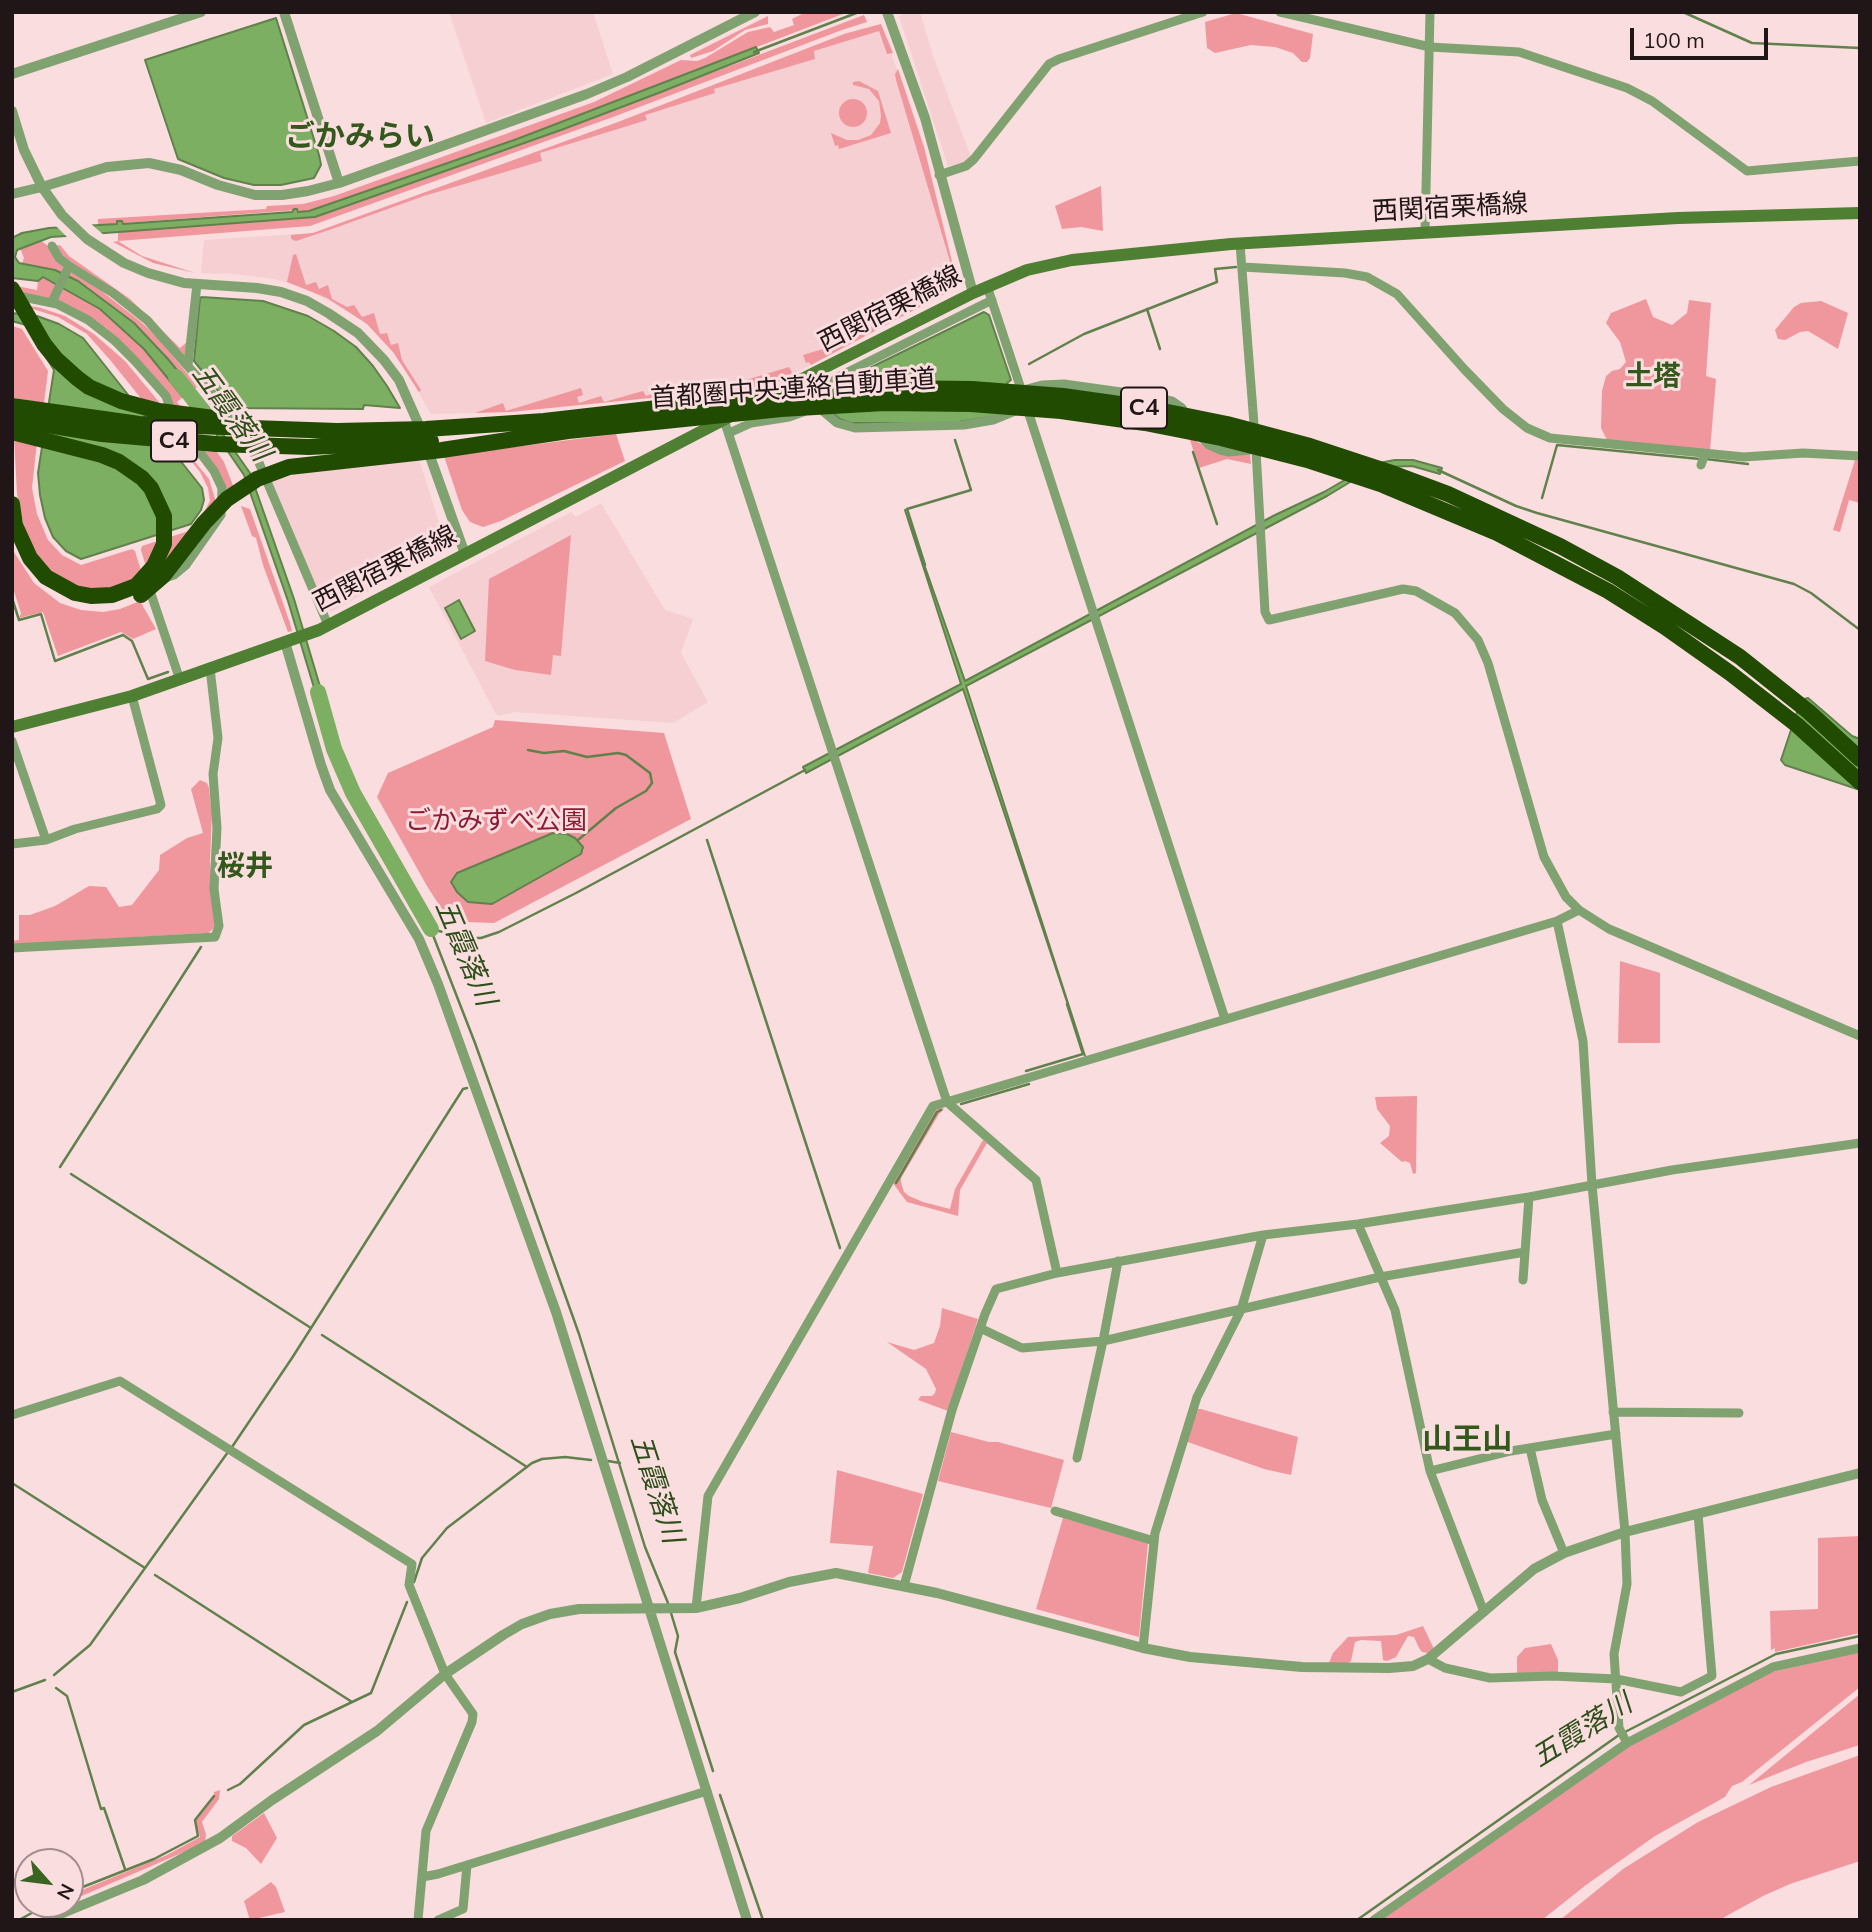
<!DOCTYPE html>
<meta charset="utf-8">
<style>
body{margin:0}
#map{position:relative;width:1872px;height:1932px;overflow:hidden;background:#faddde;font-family:Mulish,sans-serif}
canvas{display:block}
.frame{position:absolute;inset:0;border:14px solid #201617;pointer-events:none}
.north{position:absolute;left:14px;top:1848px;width:70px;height:70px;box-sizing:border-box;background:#faddde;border:2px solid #a38d8e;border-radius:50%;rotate:118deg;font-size:19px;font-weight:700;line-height:28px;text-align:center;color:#201617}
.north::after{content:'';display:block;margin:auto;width:24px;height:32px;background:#3a6421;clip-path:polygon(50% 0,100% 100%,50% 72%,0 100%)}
.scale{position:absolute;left:1630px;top:28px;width:138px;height:32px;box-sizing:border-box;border:4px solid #201617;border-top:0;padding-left:9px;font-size:21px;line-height:24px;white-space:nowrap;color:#201617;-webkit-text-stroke:5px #faddde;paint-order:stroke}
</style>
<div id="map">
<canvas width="1872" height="1932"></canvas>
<div class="frame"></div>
<div class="north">N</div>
<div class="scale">100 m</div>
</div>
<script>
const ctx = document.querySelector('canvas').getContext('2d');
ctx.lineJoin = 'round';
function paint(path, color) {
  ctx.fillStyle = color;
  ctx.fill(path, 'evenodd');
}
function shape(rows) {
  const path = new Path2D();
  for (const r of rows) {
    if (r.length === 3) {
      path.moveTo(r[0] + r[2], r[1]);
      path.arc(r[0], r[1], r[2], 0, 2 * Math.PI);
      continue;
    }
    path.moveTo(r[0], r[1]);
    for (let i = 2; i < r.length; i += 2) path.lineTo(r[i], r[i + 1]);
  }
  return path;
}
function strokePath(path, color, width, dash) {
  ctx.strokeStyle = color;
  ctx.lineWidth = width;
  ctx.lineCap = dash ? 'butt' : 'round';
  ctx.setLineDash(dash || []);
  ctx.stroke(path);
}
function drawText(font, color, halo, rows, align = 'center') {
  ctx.font = font + ' Mulish,"Noto Sans JP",sans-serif';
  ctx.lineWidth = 6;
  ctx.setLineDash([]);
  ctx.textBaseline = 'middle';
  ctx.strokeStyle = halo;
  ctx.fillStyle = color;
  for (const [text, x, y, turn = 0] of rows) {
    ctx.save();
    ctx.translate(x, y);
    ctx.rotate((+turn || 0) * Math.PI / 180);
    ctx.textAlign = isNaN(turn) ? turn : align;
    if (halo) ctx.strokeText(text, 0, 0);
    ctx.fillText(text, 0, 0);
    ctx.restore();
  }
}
paint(shape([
 [449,12,593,12,613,74,486,123],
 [908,12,920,12,932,53,971,157,965,162,948,166,899,16],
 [881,24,924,147,956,278,948,292,771,386,510,412,431,414,408,374,393,352,367,324,351,313,305,288,274,279,234,274,201,273,204,240,313,233,618,122,844,34],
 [419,459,440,526,441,538,436,552,426,560,331,612,325,609,272,482,311,469],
 [601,503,665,610,693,619,681,653,708,702,673,723,514,712,499,716,496,714,429,587,571,512,576,517]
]), '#f5cfd1');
paint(shape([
 [806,12,848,12,517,139,317,209,303,212,297,210,98,225,98,219,266,209,267,206,303,204,334,196,594,102,681,60,697,61,705,58,748,32,770,27,774,32,794,25,792,19],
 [1236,13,1313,34,1310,58,1307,62,1302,62,1293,53,1275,47,1251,45,1215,53,1207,48,1205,22],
 [864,15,867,22,842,30,613,117,310,226,118,241,142,256,195,273,153,263,113,242,118,241,118,233,121,232,315,217,561,130],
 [768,16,768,24,745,30,713,51,691,58,690,55],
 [881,24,893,53,887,54,879,31,814,51,815,59,714,89,715,93,645,115,647,120,540,153,542,161,424,196,332,229,296,241,291,239,291,235,313,233,618,122,844,34],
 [898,69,924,147,956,278,948,292,811,365,809,362,806,363,803,355,856,339,855,332,888,322,892,320,890,313,924,302,923,295,938,291,936,283,945,280,952,268,896,80,895,74],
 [859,81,878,91,891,133,839,149,838,145,835,146,831,133,847,140,858,140,871,135,880,123,881,116,879,101,869,89,853,85,853,82],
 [853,113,14],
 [1101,186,1103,231,1081,227,1062,229,1055,206],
 [41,241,47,245,54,258,64,268,95,286,140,321,158,338,221,414,218,414,197,387,193,390,155,344,106,301,78,281,22,264,24,258,20,248],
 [60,245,69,256,130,299,180,348,188,341,186,354,184,356,68,261,54,246],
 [296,254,306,285,316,282,319,289,328,285,332,299,347,307,354,305,362,317,374,313,380,334,387,333,391,345,398,343,402,360,421,390,419,392,393,352,367,324,327,298,287,282,293,255],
 [43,277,100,309,123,328,144,349,183,397,177,402,183,410,174,408,92,319,58,301,53,294,49,298,20,292,16,286,37,290,38,281],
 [1646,299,1653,317,1672,325,1687,313,1689,300,1711,303,1706,376,1716,379,1710,451,1607,440,1601,428,1602,391,1606,376,1612,371,1620,369,1626,362,1620,342,1606,323,1611,313],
 [1821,301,1848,313,1838,349,1808,331,1800,332,1785,340,1778,339,1775,330,1794,307,1801,303],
 [12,303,41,308,65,316,94,334,125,361,159,402,170,431,209,479,216,502,215,514,149,577,141,550,142,546,195,529,210,501,208,488,200,472,111,361,87,334,58,317,33,309,12,307],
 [12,326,22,329,48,371,44,403,14,398],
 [789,367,793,374,771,386,510,412,475,413,503,403,506,411,581,388,583,395,577,397,579,403,601,396,604,402,643,391,646,396,678,386,680,394,711,384,713,390],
 [616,434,625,461,501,521,483,527,470,522,462,510,444,456],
 [14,437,37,442,32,488,37,514,48,540,62,555,81,565,132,549,135,551,142,574,123,587,85,591,54,575,35,552,23,523,17,494],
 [1189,437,1217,453,1250,454,1251,464,1227,459,1199,468],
 [203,451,217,452,224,462,234,488,225,495],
 [1855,460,1860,460,1860,503,1849,500,1840,532,1833,530],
 [241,506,250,509,290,623,292,631,288,632,263,565,256,538,252,536],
 [571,535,561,656,553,655,551,675,515,670,485,661,489,579],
 [12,549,34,583,60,603,81,610,103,612,120,609,140,601,156,629,133,639,121,632,58,656,43,612,19,618,21,613,12,585],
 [495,720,664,733,691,819,494,923,465,922,452,916,441,908,427,886,377,797,388,773,493,727],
 [200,780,207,783,209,788,212,814,210,862,216,924,212,930,208,933,12,944,12,941,19,940,19,915,30,915,55,906,89,886,106,887,119,907,132,905,159,870,160,855,187,838,203,833,191,789],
 [1620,961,1660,973,1660,1043,1618,1043],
 [1417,1096,1416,1173,1413,1174,1410,1163,1405,1161,1402,1162,1380,1143,1389,1136,1390,1126,1377,1109,1375,1097],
 [941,1107,944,1109,939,1114,901,1178,901,1182,904,1192,909,1196,923,1202,950,1209,955,1189,983,1140,987,1143,960,1190,958,1216,907,1202,892,1182,935,1110],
 [942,1308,978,1319,948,1411,918,1400,921,1396,932,1396,935,1393,936,1389,926,1369,887,1342,914,1350,934,1343,940,1326],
 [1197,1409,1201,1409,1298,1437,1291,1475,1264,1469,1185,1441],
 [951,1432,989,1442,998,1442,1064,1460,1051,1508,938,1481],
 [837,1470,923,1494,902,1572,893,1578,868,1573,873,1546,830,1543],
 [1063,1518,1148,1543,1139,1637,1036,1609],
 [1860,1536,1860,1633,1775,1652,1775,1648,1771,1650,1770,1611,1818,1609,1818,1538],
 [1423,1626,1434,1649,1428,1653,1422,1652,1419,1648,1414,1637,1408,1636,1396,1657,1387,1661,1383,1660,1381,1641,1361,1640,1355,1642,1351,1661,1347,1664,1329,1663,1333,1653,1348,1637,1396,1635],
 [1551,1644,1558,1660,1558,1672,1517,1674,1517,1657,1525,1648],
 [1860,1652,1860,1687,1742,1782,1732,1786,1725,1797,1655,1836,1586,1885,1542,1920,1381,1920,1624,1749,1772,1672],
 [1860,1694,1860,1745,1806,1762,1749,1785],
 [1860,1755,1860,1861,1790,1884,1763,1896,1719,1920,1560,1920,1623,1869,1698,1822,1771,1787],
 [220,1790,219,1799,202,1822,206,1834,205,1843,70,1901,70,1895,167,1855,200,1837,195,1820,214,1796,214,1792],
 [264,1813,277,1838,261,1864,246,1848,232,1841,232,1836],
 [271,1882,276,1887,285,1912,250,1920,244,1901]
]), '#f0979e');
const water = shape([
 [276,18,319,155,321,165,314,178,281,185,254,185,224,178,178,159,145,60,276,18],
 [756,47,759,53,661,92,561,130,315,217,66,236,51,237,17,250,15,257,19,263,55,270,78,281,134,323,168,359,193,390,183,397,144,349,100,309,43,277,38,281,12,278,12,238,22,233,49,228,117,224,117,221,122,221,123,224,292,212,294,209,297,209,298,212,309,211,517,139,756,47],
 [202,297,263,301,308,316,334,331,356,347,373,366,387,386,400,408,364,405,363,409,232,408,194,361,200,298,202,297],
 [984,312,989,315,1011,380,1007,383,1017,397,996,416,952,423,850,423,840,419,822,405,833,387,843,381,984,312],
 [12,313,37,316,59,324,83,338,202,488,204,500,201,510,191,524,81,559,66,551,53,537,45,518,40,495,38,473,54,370,26,325,12,321,12,313],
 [222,433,250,473,294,599,327,710,321,711,288,601,244,475,216,434,222,433],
 [1395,460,1413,460,1442,468,1440,474,1412,466,1383,467,1365,473,1327,496,966,686,1085,1056,963,689,806,773,803,767,961,684,905,510,965,681,1275,515,1324,492,1360,471,1379,463,1395,460],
 [459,600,475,631,461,639,445,608,459,600],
 [1808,698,1852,736,1860,739,1860,790,1785,765,1781,760,1801,700,1808,698],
 [553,833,567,834,575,838,583,847,581,854,492,904,468,902,457,892,451,882,457,873,553,833]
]);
paint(water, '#7daf63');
strokePath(water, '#61814c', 2);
paint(shape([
 [89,222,106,237,69,239,55,225]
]), '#faddde');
strokePath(shape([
 [1683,12,1752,43,1860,48],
 [754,52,859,12],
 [1147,309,1160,349],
 [1029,364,1084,334,1217,282,1215,269,1236,267],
 [1193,452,1217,524],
 [1706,459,1748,464],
 [1438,470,1516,506,1537,513,1794,584,1811,593,1860,630],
 [1542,498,1557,445,1700,459],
 [925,565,907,509,971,490,955,440],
 [12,598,19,620,41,614,55,661,123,635,132,641,148,679,168,672],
 [528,750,544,753,564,751,587,757,618,753,626,755,650,773,652,783,646,791,616,808,578,840],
 [707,840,840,1248],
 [431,929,467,938,481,938,499,932,576,893,805,770],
 [431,930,475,1043,579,1334,645,1547,668,1603],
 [1026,1071,1083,1054,1067,1004],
 [961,1104,1029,1084],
 [60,1167,201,947],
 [71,1174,311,1328],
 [896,1183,937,1112,941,1110],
 [322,1335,527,1467],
 [232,1447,292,1358,463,1089,467,1088],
 [608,1461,620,1463],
 [12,1483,145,1568],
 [155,1575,352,1702],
 [414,1582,422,1558,447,1528,532,1463,542,1459,565,1457,591,1460],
 [671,1613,678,1636,675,1652,713,1771],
 [54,1675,90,1645,228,1452],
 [56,1688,67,1696,101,1809,104,1808,125,1869],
 [12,1692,45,1680],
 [1625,1732,1776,1654,1860,1636],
 [228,1790,240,1784,304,1725,371,1693,407,1602],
 [720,1795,763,1920],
 [70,1892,154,1859,198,1836,195,1820,214,1796],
 [19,1920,48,1904],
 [1357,1920,1619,1735]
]), '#61814c', 2.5);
strokePath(shape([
 [176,377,214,425],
 [318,692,334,749,353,793,431,929]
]), '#7daf63', 16);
strokePath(shape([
 [1280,12,1430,47,1519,52,1627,88,1652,101,1747,171,1860,161],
 [939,175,966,166,974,159,1049,64,1059,59,1203,12],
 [1425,233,1430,12],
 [1240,244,1256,450,1265,612,1269,620,1403,589,1416,591,1455,613,1478,640,1488,663,1544,857,1566,897,1579,910],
 [52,246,59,258,69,266,113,293,147,320,216,398,232,421],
 [1243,267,1345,273,1367,277,1397,294,1465,370,1503,409,1527,428,1550,438,1744,457,1803,453,1860,456],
 [987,286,1023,395],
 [14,295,57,304,88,320,115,341,135,361,166,396,172,414],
 [52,302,69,266],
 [188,365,197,284],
 [1027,389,1042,385,1064,384,1157,397,1172,401,1182,408,1186,415],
 [821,391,838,377,992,300],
 [818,407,837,423,855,428,964,425,993,420,1015,411],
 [1027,408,1225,1019],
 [724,420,947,1102,1036,1180,1057,1273],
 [729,433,751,423,789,417,803,412],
 [1200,436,1209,445,1220,450,1229,452,1250,450],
 [248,444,257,458,328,625],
 [1701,465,1705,454],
 [165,578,174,575,186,565,221,515,222,488,214,471,192,442],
 [148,585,180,680],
 [12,741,46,840],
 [12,844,46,840,75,829,157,809,161,805,132,696],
 [1557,921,1583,1041,1592,1185,1625,1532,1627,1584,1614,1654,1619,1728,1627,1743],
 [12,948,215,937,219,926,214,889,217,828,213,774,218,738,210,668],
 [1358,1224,1395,1310,1430,1471,1484,1612],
 [1523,1280,1529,1197],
 [980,1328,1022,1348,1103,1341,1380,1277,1525,1252],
 [1613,1412,1739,1413],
 [12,1415,120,1381,412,1564,409,1585,445,1674,473,1714,472,1722,426,1831,418,1920],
 [1530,1448,1542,1500,1564,1553],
 [1077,1458,1103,1341,1118,1261],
 [1430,1471,1511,1451,1616,1434],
 [1055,1511,1154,1541],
 [904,1586,952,1410,985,1314,996,1289,1057,1273,1263,1235,1358,1224,1529,1197,1672,1170,1860,1143],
 [696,1608,708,1496,933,1106,1557,921,1579,910,1609,929,1860,1036],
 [1143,1648,1155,1533,1197,1397,1241,1310,1263,1235],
 [1428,1659,1445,1668,1490,1678,1553,1676,1616,1679,1681,1692,1712,1676,1698,1514],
 [422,1877,438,1874,707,1791],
 [438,1920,463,1909,467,1865],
 [1374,1920,1627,1743,1773,1667,1860,1648]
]), '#80a170', 9);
strokePath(shape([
 [284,12,339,183],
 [887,12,925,118,973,293],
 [12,74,201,12],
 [12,111,24,150,42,187,62,215,87,239,124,263,148,273,184,283,257,288,281,292,307,301,328,313,358,333,384,360,399,380,422,432],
 [12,194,42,187,107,167,149,163,181,170,218,185,255,195,282,195,308,191,339,183,587,94,627,77,755,12],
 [427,448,465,554],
 [285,642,321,765,330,790,419,939,438,984,556,1312,747,1920],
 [46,1920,143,1880,220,1838,272,1800,377,1731,445,1674,503,1635,522,1624,550,1614,579,1609,696,1608,740,1598,789,1582,836,1573,937,1593,1143,1648,1190,1657,1302,1667,1389,1668,1413,1666,1428,1659,1534,1569,1564,1553,1625,1532,1860,1473]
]), '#80a170', 10);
strokePath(shape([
 [776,392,973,293,1027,270,1072,260,1231,244,1574,224,1678,218,1860,213],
 [12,727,132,696,319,630,729,417]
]), '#4e7f32', 12);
strokePath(shape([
 [12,432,102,455,119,462,142,478,151,488,164,516,164,544,154,566,136,586,112,595,91,596,75,593,46,577,30,558,15,525,12,504]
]), '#224b02', 16);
strokePath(shape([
 [12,289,44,344,56,359,77,378,89,387,121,401,159,411,222,419],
 [12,406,139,424,337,431,426,429,544,421,780,394,884,388,972,389,1063,396,1148,408,1227,424,1310,446,1389,472,1448,494,1560,546,1617,577,1740,657,1809,712,1860,759],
 [12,419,102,434,216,444,309,447,431,441],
 [141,595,163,576,204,523,227,499,257,479,289,467,442,450,568,431,781,409,884,403,971,404,1061,411,1145,423,1221,438,1307,460,1383,485,1495,532,1608,591,1665,627,1730,673,1797,725,1860,782]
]), '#224b02', 16);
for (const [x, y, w] of [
 [1144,408,46],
 [174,441,46]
]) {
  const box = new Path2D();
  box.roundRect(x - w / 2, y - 20.5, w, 41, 5);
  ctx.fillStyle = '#faddde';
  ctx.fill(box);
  strokePath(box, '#201617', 2);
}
drawText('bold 24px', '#201617', null, [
 ["C4",1144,408],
 ["C4",174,441]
]);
drawText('26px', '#201617', '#faddde', [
 ["西関宿栗橋線",1450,208,-3],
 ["西関宿栗橋線",890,309,-27],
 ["首都圏中央連絡自動車道",793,389,-4],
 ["西関宿栗橋線",385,569,-27]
]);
drawText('26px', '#8d1b33', '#faddde', [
 ["ごかみずべ公園",496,821]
]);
drawText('bold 28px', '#32581b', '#faddde', [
 ["土塔",1653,377],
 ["桜井",245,867]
]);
drawText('italic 28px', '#2e4f1a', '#faddde', [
 ["五霞落川",231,413,54],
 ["五霞落川",465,953,67],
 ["五霞落川",656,1489,72],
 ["五霞落川",1582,1731,-32]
]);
drawText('bold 30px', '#32581b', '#faddde', [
 ["ごかみらい",360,137],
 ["山王山",1467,1440]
]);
</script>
